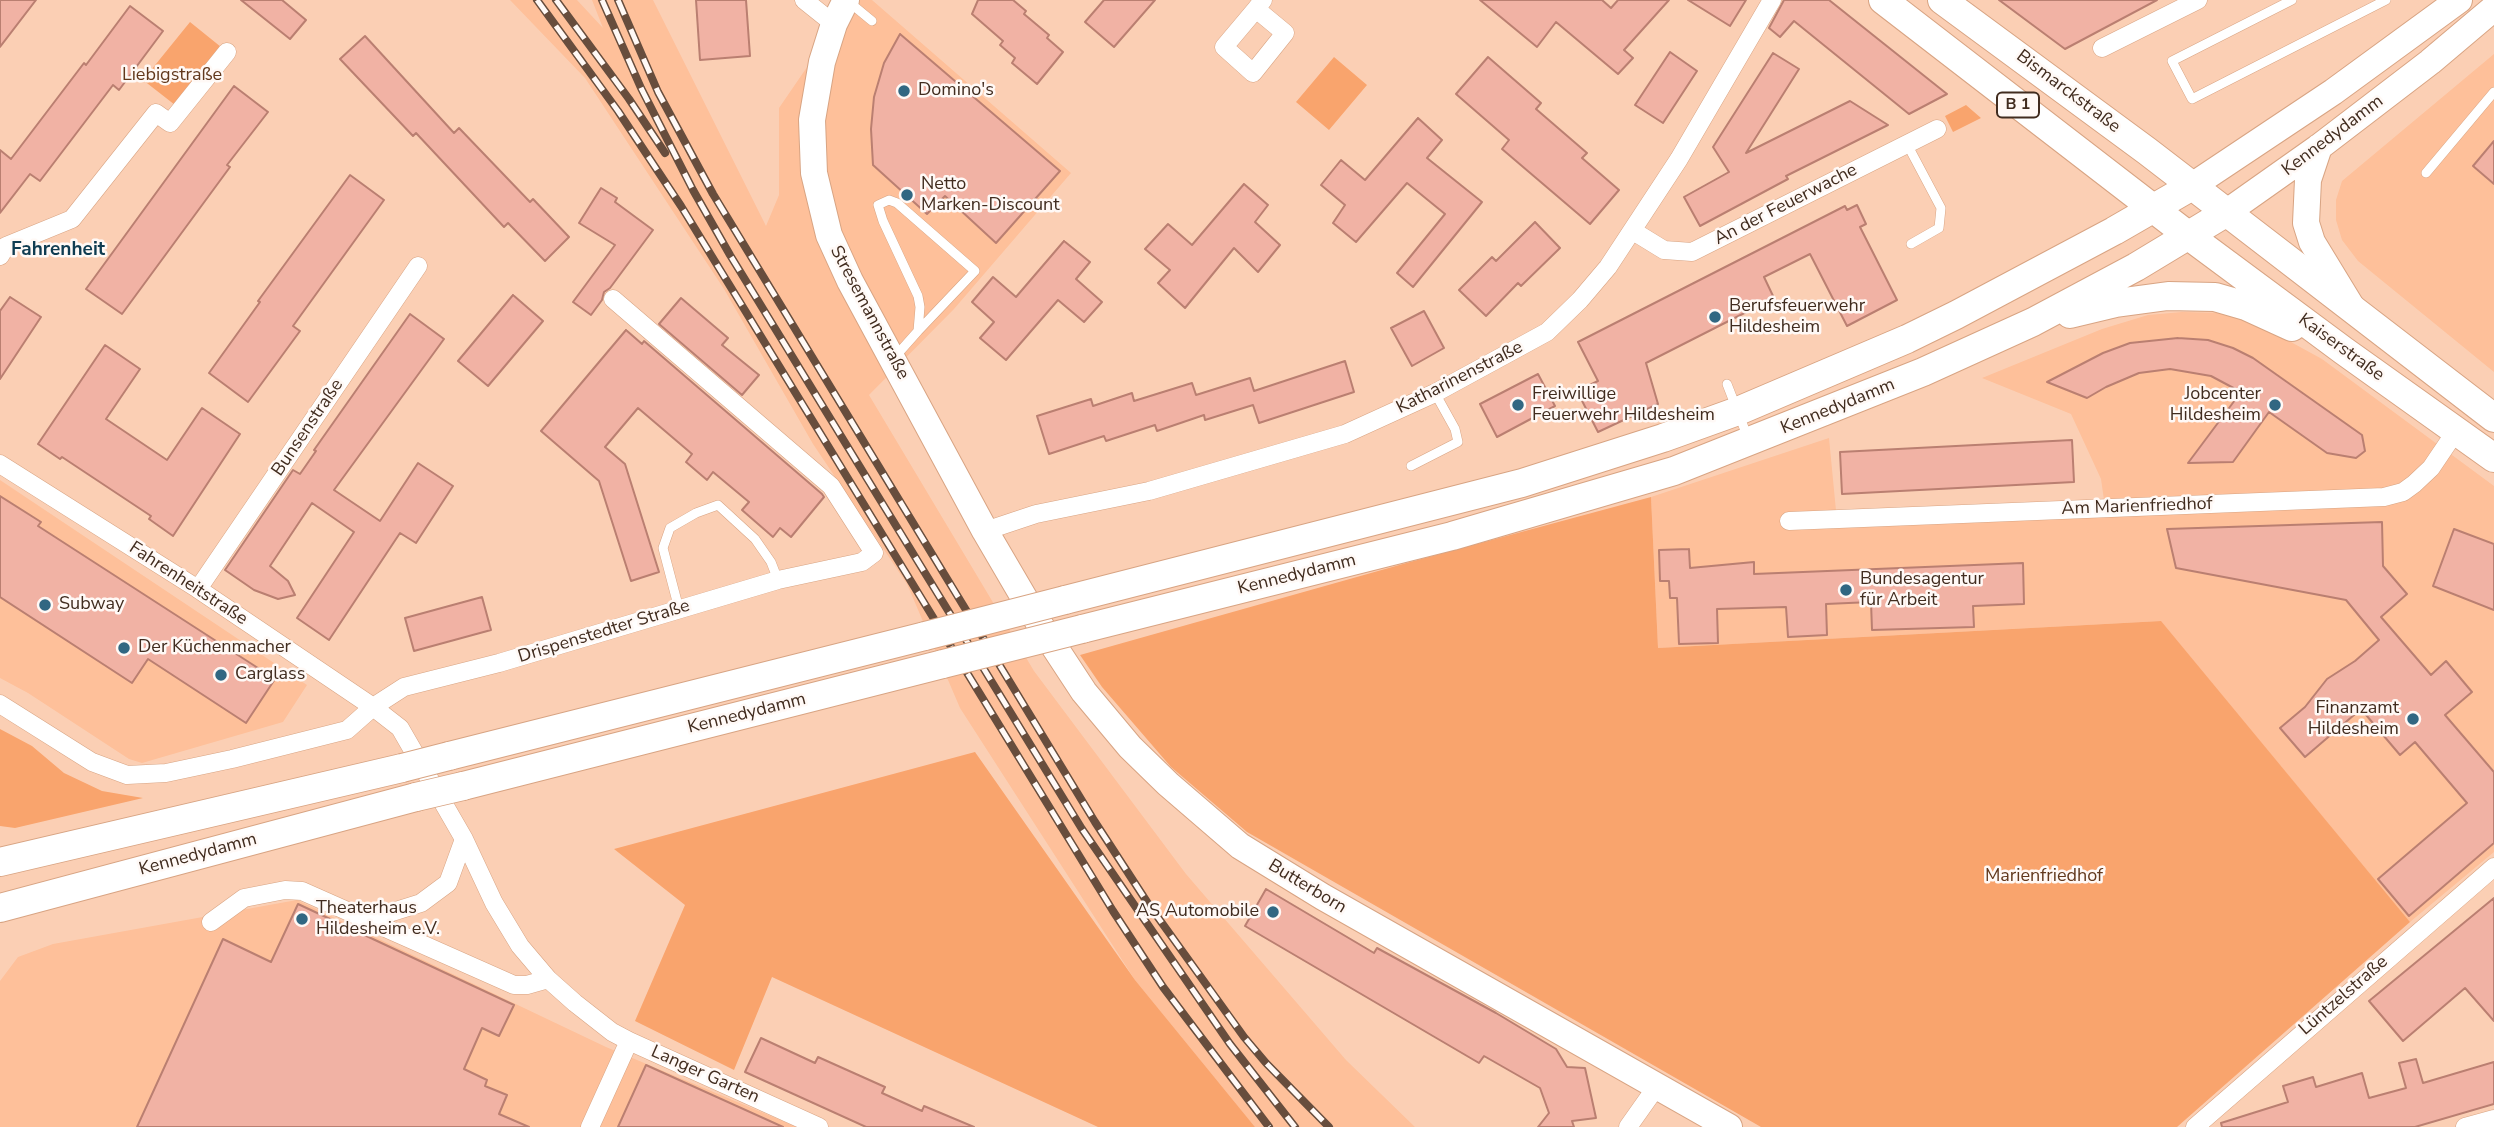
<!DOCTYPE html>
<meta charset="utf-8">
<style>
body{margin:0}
canvas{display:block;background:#fbcfb4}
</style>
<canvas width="2494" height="1127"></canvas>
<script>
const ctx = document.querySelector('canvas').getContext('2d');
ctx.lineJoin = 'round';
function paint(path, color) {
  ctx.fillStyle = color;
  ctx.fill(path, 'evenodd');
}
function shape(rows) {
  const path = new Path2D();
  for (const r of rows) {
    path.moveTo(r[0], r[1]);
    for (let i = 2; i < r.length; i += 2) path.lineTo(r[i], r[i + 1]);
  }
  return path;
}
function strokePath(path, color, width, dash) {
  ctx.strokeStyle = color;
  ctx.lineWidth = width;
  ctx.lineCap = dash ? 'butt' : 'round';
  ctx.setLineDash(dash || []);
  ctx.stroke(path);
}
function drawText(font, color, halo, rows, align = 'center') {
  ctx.font = font + ' "Nunito Sans",sans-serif';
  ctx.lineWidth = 5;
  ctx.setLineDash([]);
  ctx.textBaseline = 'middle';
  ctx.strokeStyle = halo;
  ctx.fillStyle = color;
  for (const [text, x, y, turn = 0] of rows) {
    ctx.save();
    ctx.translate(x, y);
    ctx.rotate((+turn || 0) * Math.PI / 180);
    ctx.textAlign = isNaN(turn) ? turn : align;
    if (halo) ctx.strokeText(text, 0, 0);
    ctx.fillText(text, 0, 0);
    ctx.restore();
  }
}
paint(shape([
 [510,0,577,0,603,28,592,0,653,0,766,226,779,195,779,108,853,0,872,0,1071,173,954,309,869,395,1034,671,1186,874,1346,1060,1415,1127,1255,1127,1135,980,960,708,907,584,813,444,724,289,585,78],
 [2494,54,2494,372,2358,261,2342,240,2336,220,2336,200,2342,181],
 [2182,312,2225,313,2269,330,2322,359,2494,486,2494,852,2410,922,2160,621,1658,648,1651,497,1829,438,1837,521,2106,514,2101,479,2071,414,1982,378,2102,329,2148,315],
 [0,480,307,685,283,722,142,763,129,759,28,693,0,678],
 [297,900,606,1047,797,1127,0,1127,0,981,18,957,53,944]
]), '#fec09a');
paint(shape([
 [190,22,221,47,175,105,143,80],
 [1334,57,1367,85,1329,130,1296,102],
 [1966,105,1981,118,1953,132,1945,116],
 [1651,497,1658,648,2161,621,2410,922,2177,1127,1761,1127,1247,832,1171,767,1102,687,1080,655,1410,562],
 [0,729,32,746,64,773,102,791,143,798,15,828,0,826],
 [975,752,1135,980,1255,1127,1098,1127,772,977,734,1070,635,1021,685,905,614,849]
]), '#f9a46d');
const building = shape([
 [0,0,36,0,0,47,0,0],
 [241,0,282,0,306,20,290,39,241,0],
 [696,0,746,0,750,56,700,60,696,0],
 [978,0,1013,0,1026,11,1024,14,1049,35,1047,38,1063,52,1037,84,1012,63,1015,58,1000,45,1003,41,972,14,978,0],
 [1104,0,1155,0,1114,47,1085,22,1104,0],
 [1480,0,1602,0,1611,8,1618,0,1669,0,1624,50,1633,58,1618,74,1556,22,1537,47,1480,0],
 [1688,0,1746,0,1730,26,1688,0],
 [1784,0,1829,0,1947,94,1909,114,1794,21,1780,37,1769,28,1784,0],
 [1999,0,2157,0,2065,49,1999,0],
 [130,6,163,31,119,90,113,85,40,181,30,174,0,213,0,150,11,159,84,63,86,65,130,6],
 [900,34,1060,171,996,243,945,196,927,214,873,165,871,129,874,97,884,63,900,34],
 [365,36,454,133,459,128,530,202,533,199,569,237,545,261,508,223,504,227,416,133,413,136,340,59,365,36],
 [1670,52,1697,71,1663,123,1635,105,1670,52],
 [1773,53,1799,69,1746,153,1850,101,1888,125,1786,176,1788,179,1700,226,1684,197,1729,172,1713,147,1773,53],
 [1488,57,1541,103,1536,109,1587,153,1582,158,1619,190,1590,224,1502,149,1509,140,1456,94,1488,57],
 [234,86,268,112,227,165,230,167,122,314,86,289,234,86],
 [1418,118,1442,140,1427,158,1482,202,1413,287,1397,273,1445,214,1407,183,1356,242,1333,223,1345,205,1321,185,1341,160,1365,180,1418,118],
 [2494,141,2494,184,2473,166,2494,141],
 [350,175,384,200,293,326,300,331,248,402,209,373,260,302,258,301,350,175],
 [1244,184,1268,205,1255,222,1280,245,1258,272,1234,248,1185,308,1158,283,1170,270,1145,249,1168,224,1192,245,1244,184],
 [601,188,617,198,615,202,653,230,610,288,604,292,602,300,591,315,573,302,615,245,579,223,601,188],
 [1857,205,1866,224,1860,227,1897,300,1847,326,1810,254,1764,277,1774,298,1646,363,1658,404,1598,432,1577,391,1598,381,1578,342,1845,206,1847,210,1857,205],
 [1535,222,1560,248,1521,286,1518,283,1486,316,1459,290,1492,257,1496,261,1535,222],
 [1064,241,1090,262,1076,279,1102,302,1084,322,1058,300,1006,360,980,338,994,322,972,302,993,277,1016,297,1064,241],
 [513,295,543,321,488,386,458,361,513,295],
 [10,297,41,317,0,379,0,311,10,297],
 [681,298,728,338,722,345,759,375,742,395,659,324,681,298],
 [1424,311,1444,348,1412,366,1391,328,1424,311],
 [410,314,444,339,334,490,380,521,418,463,453,486,416,543,400,533,329,640,297,618,354,532,312,503,270,566,288,581,295,595,278,599,254,590,225,570,293,470,300,474,316,451,314,450,410,314],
 [626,330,642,344,644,341,822,494,824,497,791,537,780,528,773,537,742,510,749,502,713,472,707,480,686,462,692,454,638,408,605,447,625,464,659,572,631,581,599,481,541,431,626,330],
 [2178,338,2208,340,2233,348,2253,358,2362,435,2365,451,2356,458,2327,453,2269,412,2233,462,2188,463,2241,392,2211,376,2170,369,2139,373,2106,387,2087,398,2047,382,2103,353,2130,343,2178,338],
 [105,345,140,369,106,419,167,460,202,408,240,434,173,536,149,519,151,516,62,457,60,459,38,444,105,345],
 [1345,361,1354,392,1259,423,1253,405,1205,420,1204,415,1157,431,1155,425,1106,441,1104,436,1049,454,1037,416,1091,399,1093,406,1132,393,1134,401,1192,383,1196,395,1250,378,1254,391,1345,361],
 [1538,374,1555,406,1497,437,1480,404,1538,374],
 [2072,440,2074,482,1842,494,1840,452,2072,440],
 [0,496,41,522,38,526,275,679,246,723,148,659,132,683,0,597,0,496],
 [2382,522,2383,566,2407,594,2381,617,2431,675,2446,661,2472,692,2445,715,2494,772,2494,843,2409,916,2378,879,2467,803,2415,742,2400,755,2361,709,2305,757,2280,728,2305,707,2327,679,2355,661,2379,640,2346,600,2176,568,2167,529,2382,522],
 [2454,529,2494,544,2494,610,2433,586,2454,529],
 [1689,549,1690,568,1754,562,1754,574,2023,563,2024,604,1973,606,1974,627,1872,630,1871,602,1826,604,1827,635,1788,637,1786,607,1717,609,1718,643,1679,644,1677,598,1670,598,1669,581,1660,581,1659,550,1689,549],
 [482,597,491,630,414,651,405,618,482,597],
 [1266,889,1374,953,1377,948,1496,1013,1556,1049,1567,1067,1585,1068,1596,1118,1572,1121,1574,1127,1538,1127,1549,1113,1540,1088,1484,1056,1479,1063,1245,926,1266,889],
 [2494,898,2494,1021,2465,988,2403,1041,2369,1001,2494,898],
 [298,904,514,1005,499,1036,482,1028,464,1069,487,1080,485,1086,507,1095,499,1114,529,1127,137,1127,223,939,271,962,298,904],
 [761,1038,815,1063,818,1057,885,1087,882,1093,922,1111,924,1106,974,1127,866,1127,745,1072,761,1038],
 [2416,1059,2423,1083,2494,1062,2494,1104,2415,1127,2222,1127,2221,1123,2288,1102,2283,1086,2313,1077,2316,1087,2362,1073,2369,1098,2406,1088,2399,1063,2416,1059],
 [646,1065,783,1127,618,1127,646,1065]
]);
paint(building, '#f1b2a4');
strokePath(building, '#ba7f71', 2);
const lane = shape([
 [2292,0,2172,61,2192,99,2386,0],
 [849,2,872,21],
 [1907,144,1941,208,1939,228,1911,244],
 [2426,173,2494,92],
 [894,358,918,331,920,307,918,296,883,221,878,205,889,200,897,203,975,271,918,331],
 [1727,384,1748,438],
 [1411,466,1458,442,1455,429,1435,393],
 [679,609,663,548,670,528,696,513,718,505,755,539,771,562,778,580]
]);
const street = shape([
 [804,0,834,24],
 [1256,9,1285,33,1253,73,1224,47,1256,9,1263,0],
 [2102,48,2198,0],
 [1633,231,1664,250,1692,252,1937,129],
 [0,256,6,246,72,219,156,113,170,123,227,52],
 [0,464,198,589,373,707,400,728,464,839,494,903,520,946,548,979,575,1003,612,1032,629,1041,819,1127],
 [1789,521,2384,497,2403,492,2414,484,2431,468,2456,431],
 [985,531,1036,514,1149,491,1345,434,1435,393,1547,332,1580,300,1608,267,1679,159,1772,0],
 [198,589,418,266],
 [0,704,92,762,127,775,166,773,232,759,347,730,373,707,404,687,499,663,778,580,862,562,874,553,831,486,613,299],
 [367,920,421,903,448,883,464,839],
 [211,922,244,898,285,890,302,891,514,985,527,985,548,979],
 [590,1127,629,1041],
 [1628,1127,1657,1086],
 [2195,1127,2494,867],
 [2465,1127,2494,1119]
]);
const secondary = shape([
 [846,0,834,24,822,62,812,120,814,173,829,235,850,281,985,531,1040,625,1084,692,1130,747,1168,784,1240,846,1323,897,1729,1127],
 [2319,147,2308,180,2306,223,2312,242,2351,306],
 [2192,186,2333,92,2459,0],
 [2227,212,2319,147,2430,62,2494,8]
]);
const primary = shape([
 [1883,0,2189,236,2344,351,2494,458],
 [1942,0,2147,151,2494,418],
 [2070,314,2116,303,2168,296,2215,297,2246,306,2292,327],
 [1065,600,1522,483,1663,438,1738,411,1907,339,1956,315,2114,231,2192,186],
 [1082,629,1452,536,1674,471,1923,372,2033,322,2136,267,2227,212],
 [449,756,925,636],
 [463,786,943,664],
 [0,862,402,768],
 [0,908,416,797]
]);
strokePath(lane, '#d8a483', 10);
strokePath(street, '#d8a483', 19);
strokePath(secondary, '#d8a483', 28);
strokePath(primary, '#d8a483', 30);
strokePath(lane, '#fff', 9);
strokePath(street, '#fff', 18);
strokePath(secondary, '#fff', 26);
strokePath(primary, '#fff', 28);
const rail = shape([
 [537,0,618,111,681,206,1113,911,1163,987,1269,1127],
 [556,0,629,99,665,153],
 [602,0,641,88,693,190,730,255,1082,829,1230,1044,1295,1127],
 [618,0,658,92,713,194,1095,822,1149,905,1244,1037,1266,1063,1329,1127]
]);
strokePath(rail, '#674d3d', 8);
strokePath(rail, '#fff9f6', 5, [16]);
const primaryBridge = shape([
 [925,636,1065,600],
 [943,664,1082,629],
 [402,768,449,756],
 [416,797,463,786]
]);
strokePath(primaryBridge, '#d8a483', 30, []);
strokePath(primaryBridge, '#fff', 28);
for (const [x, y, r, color] of [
 [904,91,7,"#316782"],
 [907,195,7,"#316782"],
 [1715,317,7,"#316782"],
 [1518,405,7,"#316782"],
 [2275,405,7,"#316782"],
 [1846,590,7,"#316782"],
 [45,605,7,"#316782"],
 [124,648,7,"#316782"],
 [221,675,7,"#316782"],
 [2413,719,7,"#316782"],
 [1273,912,7,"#316782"],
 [302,919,7,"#316782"]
]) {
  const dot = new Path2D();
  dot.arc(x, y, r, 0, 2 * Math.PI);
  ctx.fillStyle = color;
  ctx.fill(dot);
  strokePath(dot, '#fff9f6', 2.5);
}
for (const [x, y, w] of [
 [2018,105,42]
]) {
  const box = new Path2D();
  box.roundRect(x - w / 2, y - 12.5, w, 25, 5);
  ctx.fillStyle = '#fff9f6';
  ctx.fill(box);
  strokePath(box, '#412c1f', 2);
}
drawText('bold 16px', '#412c1f', null, [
 ["B 1",2018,105]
]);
drawText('18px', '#62381c', '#fff9f6', [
 ["Liebigstraße",172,76],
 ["Marienfriedhof",2044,877]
]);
drawText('18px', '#412c1f', '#fff9f6', [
 ["Domino's",918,91],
 ["Netto",921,185],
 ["Marken-Discount",921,206],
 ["Berufsfeuerwehr",1729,307],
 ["Hildesheim",1729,328],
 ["Freiwillige",1532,395],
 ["Feuerwehr Hildesheim",1532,416],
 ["Jobcenter",2261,395,"right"],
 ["Hildesheim",2261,416,"right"],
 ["Bundesagentur",1860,580],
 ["für Arbeit",1860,601],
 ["Subway",59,605],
 ["Der Küchenmacher",138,648],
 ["Carglass",235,675],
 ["Finanzamt",2399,709,"right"],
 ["Hildesheim",2399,730,"right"],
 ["Theaterhaus",316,909],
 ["Hildesheim e.V.",316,930],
 ["AS Automobile",1259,912,"right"]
], 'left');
drawText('18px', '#412c1f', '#fff9f6', [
 ["Bismarckstraße",2068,92,37],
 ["Kennedydamm",2333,136,-37],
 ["An der Feuerwache",1786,205,-27],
 ["Stresemannstraße",869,313,62],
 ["Kaiserstraße",2341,348,36],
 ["Katharinenstraße",1460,378,-27],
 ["Kennedydamm",1838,407,-22],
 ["Bunsenstraße",308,428,-56],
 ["Am Marienfriedhof",2137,507,-2],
 ["Kennedydamm",1297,575,-14],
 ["Fahrenheitstraße",188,584,33],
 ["Drispenstedter Straße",604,632,-17],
 ["Kennedydamm",747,714,-14],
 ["Kennedydamm",198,855,-15],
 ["Butterborn",1307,887,31],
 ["Lüntzelstraße",2344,996,-41],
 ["Langer Garten",705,1075,24]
]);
drawText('bold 19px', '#0f3c51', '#fff9f6', [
 ["Fahrenheit",58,250]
]);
</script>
